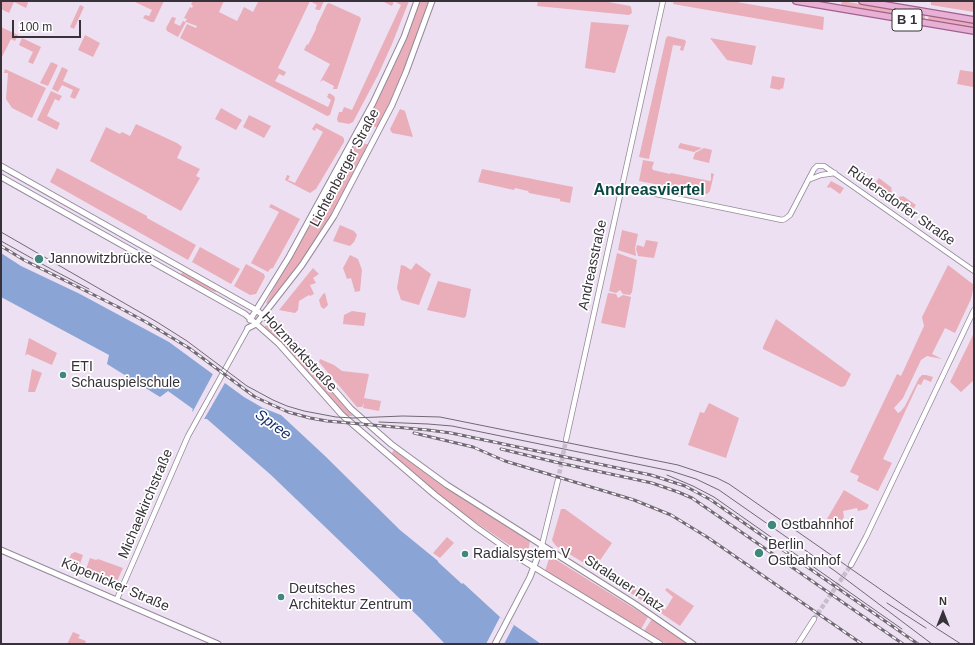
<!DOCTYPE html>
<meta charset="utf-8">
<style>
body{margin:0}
#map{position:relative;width:975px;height:645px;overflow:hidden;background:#ece0f2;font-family:Arial,sans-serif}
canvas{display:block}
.frame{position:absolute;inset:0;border:2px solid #373239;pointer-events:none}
.north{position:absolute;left:923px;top:593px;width:40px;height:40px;-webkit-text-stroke:3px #fff;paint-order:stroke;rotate:0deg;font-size:11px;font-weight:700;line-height:16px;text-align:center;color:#373239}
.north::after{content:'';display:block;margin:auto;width:14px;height:18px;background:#373239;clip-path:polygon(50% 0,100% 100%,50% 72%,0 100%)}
.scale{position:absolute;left:12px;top:20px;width:69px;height:18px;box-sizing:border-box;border:2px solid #373239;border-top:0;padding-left:5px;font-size:12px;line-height:14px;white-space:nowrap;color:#373239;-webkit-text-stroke:3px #fff;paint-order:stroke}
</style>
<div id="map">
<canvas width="975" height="645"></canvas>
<div class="frame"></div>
<div class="north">N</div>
<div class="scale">100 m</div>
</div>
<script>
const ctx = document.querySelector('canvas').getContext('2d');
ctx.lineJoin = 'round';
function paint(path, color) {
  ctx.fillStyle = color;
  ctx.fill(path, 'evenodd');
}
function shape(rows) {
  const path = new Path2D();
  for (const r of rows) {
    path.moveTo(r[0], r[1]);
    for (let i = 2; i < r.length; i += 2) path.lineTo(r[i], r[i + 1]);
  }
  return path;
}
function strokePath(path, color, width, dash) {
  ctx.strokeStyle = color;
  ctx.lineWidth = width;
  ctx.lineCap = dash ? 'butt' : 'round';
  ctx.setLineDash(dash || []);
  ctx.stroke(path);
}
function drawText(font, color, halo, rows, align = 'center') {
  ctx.font = font + ' Arial,sans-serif';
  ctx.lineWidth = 3.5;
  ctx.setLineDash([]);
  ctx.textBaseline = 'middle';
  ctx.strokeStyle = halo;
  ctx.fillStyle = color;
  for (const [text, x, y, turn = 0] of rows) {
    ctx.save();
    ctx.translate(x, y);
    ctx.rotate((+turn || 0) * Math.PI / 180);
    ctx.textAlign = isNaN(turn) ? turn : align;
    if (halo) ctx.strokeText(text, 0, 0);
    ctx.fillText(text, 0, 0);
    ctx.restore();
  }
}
paint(shape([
 [1,1,27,1,28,3,26,8,14,2,9,13,1,9],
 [133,1,164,1,154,22,151,22,143,18,145,15,149,16,152,10],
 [193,1,224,1,219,12,237,21,244,7,253,12,258,2,257,1,324,1,320,10,318,10,315,9,317,5,310,1,278,68,286,72,284,76,279,74,275,81,328,107,331,100,327,97,329,93,334,96,335,99,330,115,327,116,180,38,187,24,196,28,197,26,186,22,178,37,167,31,166,28,172,17,176,18,174,23,180,26,183,21,185,22,187,19,184,18,190,7,192,8,193,6,191,4],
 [382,1,409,1,392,44,378,75,353,122,349,124,338,122,337,119,339,112,342,112,344,107,352,110,401,5,394,1,392,6],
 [419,1,429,1,404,74,380,128,363,124],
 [538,1,603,1,630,6,631,7,632,13,629,15,537,6],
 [674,1,731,1,824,17,823,30,673,4],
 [842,1,925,15,925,20,841,6],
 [931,1,974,1,974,12,931,5],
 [329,3,360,17,361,19,337,89,333,89,334,86,323,80,320,82,330,64,304,50,307,44,308,45,316,29,316,27,327,4],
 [80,5,84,7,74,29,70,27],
 [929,15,974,23,974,28,928,20],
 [591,22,629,25,615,73,585,68],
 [1,27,18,35,15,41,11,39,1,59],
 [85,35,100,43,93,57,78,50],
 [668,36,685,40,686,42,683,51,680,50,681,46,673,45,649,159,639,157,666,38],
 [22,38,41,47,33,64,28,62,33,52,19,45],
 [710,38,756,46,752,65,727,60],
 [51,62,58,65,48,86,40,83],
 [62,67,68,70,63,81,80,89,75,99,70,97,73,90,62,85,58,92,52,89],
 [5,69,46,88,32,118,12,108,6,99,8,73,4,73],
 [960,70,974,72,973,87,957,84],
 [772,76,785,78,783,89,781,88,780,90,770,88],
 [51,91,62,96,59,101,55,99,47,116,60,123,57,130,37,120],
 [221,108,242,120,236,130,215,119],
 [400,109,405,111,413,137,392,133,390,129],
 [249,115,271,126,264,138,243,127],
 [316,123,343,137,344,139,344,142,316,189,310,193,285,180,287,175,290,176,288,180,295,183,323,132,316,128,315,131,312,129],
 [136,124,177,143,182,147,177,158,200,169,196,176,200,178,181,211,90,161,106,127,120,134,122,132,130,136],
 [354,141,370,145,321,233,297,268,268,304,266,303,285,266],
 [680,143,702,148,694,152,678,148],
 [704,148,712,150,709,163,693,159,695,153],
 [643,160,654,162,652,168,653,170,670,174,671,173,710,181,711,180,711,173,714,174,710,191,707,194,639,181],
 [57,168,147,216,147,218,196,245,188,260,50,182],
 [482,169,573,187,570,203,560,201,560,199,529,193,528,191,515,188,514,190,478,182],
 [879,178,892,188,891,189,892,191,885,200,870,190],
 [831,181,844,188,840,194,830,187,829,188,827,187],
 [900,196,902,197,903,196,916,205,908,216,893,206],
 [271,204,300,219,273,268,270,269,268,272,251,263,279,212,269,207],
 [340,225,354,231,357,235,354,242,350,246,333,241],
 [622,230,638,234,635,248,636,256,618,250],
 [646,240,658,242,654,258,638,256,636,249,637,245,644,247],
 [200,247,240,269,231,284,192,262],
 [617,253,637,260,632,292,630,295,623,294,620,290,616,293,609,291],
 [350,255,358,259,362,270,360,291,355,292,351,278,347,279,343,268],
 [416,263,431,274,419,305,401,300,397,288,401,265,405,266,411,270],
 [246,264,264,274,265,277,256,294,250,295,234,286],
 [948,265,974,285,971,299,955,333,945,328,932,354,942,359,927,356,921,360,903,398,894,408,898,413,901,411,905,406,919,378,922,375,926,375,933,377,931,382,924,379,921,385,918,384,883,459,892,463,878,491,857,481,859,476,850,472,897,374,901,376,924,326,922,317],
 [313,268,319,274,313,278,316,283,310,285,314,294,310,296,309,295,299,301,298,310,295,313,279,310],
 [183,272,216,290,217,291,215,292,200,286,180,275],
 [438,281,471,289,466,316,464,318,427,310],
 [325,293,328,305,324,309,321,307,319,300,323,294],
 [608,293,616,294,618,298,623,295,631,297,625,328,601,323],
 [352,311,366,313,364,326,343,324,344,315],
 [776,319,851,374,845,386,841,387,763,349,763,347],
 [267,325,306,363,353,416,345,416,298,361,264,327],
 [974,333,974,380,961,392,950,382],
 [29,338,57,353,52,365,27,354,25,356],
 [320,359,334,365,342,371,369,374,364,398,381,401,379,411,363,408,364,403,362,407,357,407,319,362],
 [32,369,42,373,35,392,28,392],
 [709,403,739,418,726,458,688,445,700,412,704,413],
 [394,450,436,481,530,541,527,557,453,507,391,454],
 [844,490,869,505,867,509,858,511,857,508,843,511,844,517,835,531,824,524],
 [561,509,565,509,612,543,594,569,556,546,553,542,552,540],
 [447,537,454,543,440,558,433,553],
 [75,552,83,555,77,573,66,568,71,554],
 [550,556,648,617,641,629,545,571],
 [90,558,96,560,98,559,123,568,114,588,84,575],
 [604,567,652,600,649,605,600,573],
 [667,588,694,606,680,626,652,607,655,603,665,610,673,597,665,590],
 [652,619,688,644,667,644,644,631],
 [73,632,80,635,78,638,86,641,85,644,67,644]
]), '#e9aeb9');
paint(shape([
 [1,253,21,266,80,294,169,342,244,397,263,408,281,415,324,455,400,530,438,561,438,562,462,584,463,583,500,617,514,625,541,644,445,644,422,620,271,475,207,419,204,419,192,411,193,409,168,391,160,397,107,364,109,355,1,297]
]), '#8aa4d5');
paint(shape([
 [214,372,226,381,203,421,192,413],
 [500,617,514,625,504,644,486,644]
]), '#ece0f2');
strokePath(shape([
 [558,480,566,440],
 [814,619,851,565]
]), '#c8bdcd', 4.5, [4.5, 2]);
const tertiary = shape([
 [808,180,821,175,835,173],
 [622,187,782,220,785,219,790,215,814,169,817,166,824,166,974,271],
 [566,440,663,1],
 [542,545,558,480],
 [851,565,866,537,974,310],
 [117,599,188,436,248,328],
 [798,644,814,619]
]);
const secondary = shape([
 [1,166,256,310,269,320,302,353,351,409,391,444,447,485,635,604,693,644],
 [1,177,245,314,279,344,342,415,435,495,476,527,524,561,660,644],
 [250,320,289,257,373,103,404,37,417,1],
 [248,328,256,324,302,265,334,216,392,105,406,72,432,1],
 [1,550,218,644],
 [495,644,530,577,542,545]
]);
const primary = shape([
 [796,1,974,31],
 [862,1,974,20]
]);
strokePath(tertiary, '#958a9b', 6);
strokePath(secondary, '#958a9b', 7);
strokePath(primary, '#a1618d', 8);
strokePath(tertiary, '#fff', 4.5);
strokePath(secondary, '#fff', 5);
strokePath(primary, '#e9b0d6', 5.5);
strokePath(shape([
 [1,232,157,322,187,341,247,386,273,400,287,406,304,411,336,417,353,418,403,416,440,417,678,465,717,478,729,484,936,628,961,644],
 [1,241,51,269,89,289],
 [379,422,428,424,452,426,671,471,696,479,719,490,835,571,932,644],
 [667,475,693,486,714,497,902,629],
 [887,603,926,628]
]), '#716974', 1);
const rail = shape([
 [1,246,24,260,120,308,146,322,189,348,255,397,288,412,310,418,327,421,428,430,451,433,651,475,685,486,711,500,918,644],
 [414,433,473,447,505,461,634,500,671,515,707,537,862,644],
 [501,449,555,462,652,483,678,492,692,498,903,644]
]);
strokePath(rail, '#716974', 3);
strokePath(rail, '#fff', 1.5, [4.5]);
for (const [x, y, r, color] of [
 [39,259,5,"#41877e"],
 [63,375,4,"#41877e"],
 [772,525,5,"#41877e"],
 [759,553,5,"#41877e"],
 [465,554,4,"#41877e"],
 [281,597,4,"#41877e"]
]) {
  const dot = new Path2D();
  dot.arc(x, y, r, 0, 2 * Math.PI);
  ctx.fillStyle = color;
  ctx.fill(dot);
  strokePath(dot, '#fff', 1.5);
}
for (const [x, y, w] of [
 [907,20,30]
]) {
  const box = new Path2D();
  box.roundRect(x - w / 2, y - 11, w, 22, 3);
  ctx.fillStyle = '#fff';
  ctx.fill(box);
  strokePath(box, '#373239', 1);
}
drawText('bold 13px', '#373239', null, [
 ["B 1",907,20]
]);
drawText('14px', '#373239', '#fff', [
 ["Lichtenberger Straße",345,168,-62],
 ["Rüdersdorfer Straße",901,206,35],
 ["Andreasstraße",593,265,-78],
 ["Holzmarktstraße",299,352,47],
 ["Michaelkirchstraße",146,504,-67],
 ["Stralauer Platz",624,584,33],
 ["Köpenicker Straße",115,585,23]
]);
drawText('14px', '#373239', '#fff', [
 ["Jannowitzbrücke",48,259],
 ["ETI",71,367],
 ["Schauspielschule",71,383],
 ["Ostbahnhof",781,525],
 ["Berlin",768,545],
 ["Ostbahnhof",768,561],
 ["Radialsystem V",473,554],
 ["Deutsches",289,589],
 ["Architektur Zentrum",289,605]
], 'left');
drawText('italic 15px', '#102b65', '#fff', [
 ["Spree",273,425,36]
]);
drawText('bold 16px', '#084741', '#fff', [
 ["Andreasviertel",649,191]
]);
</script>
